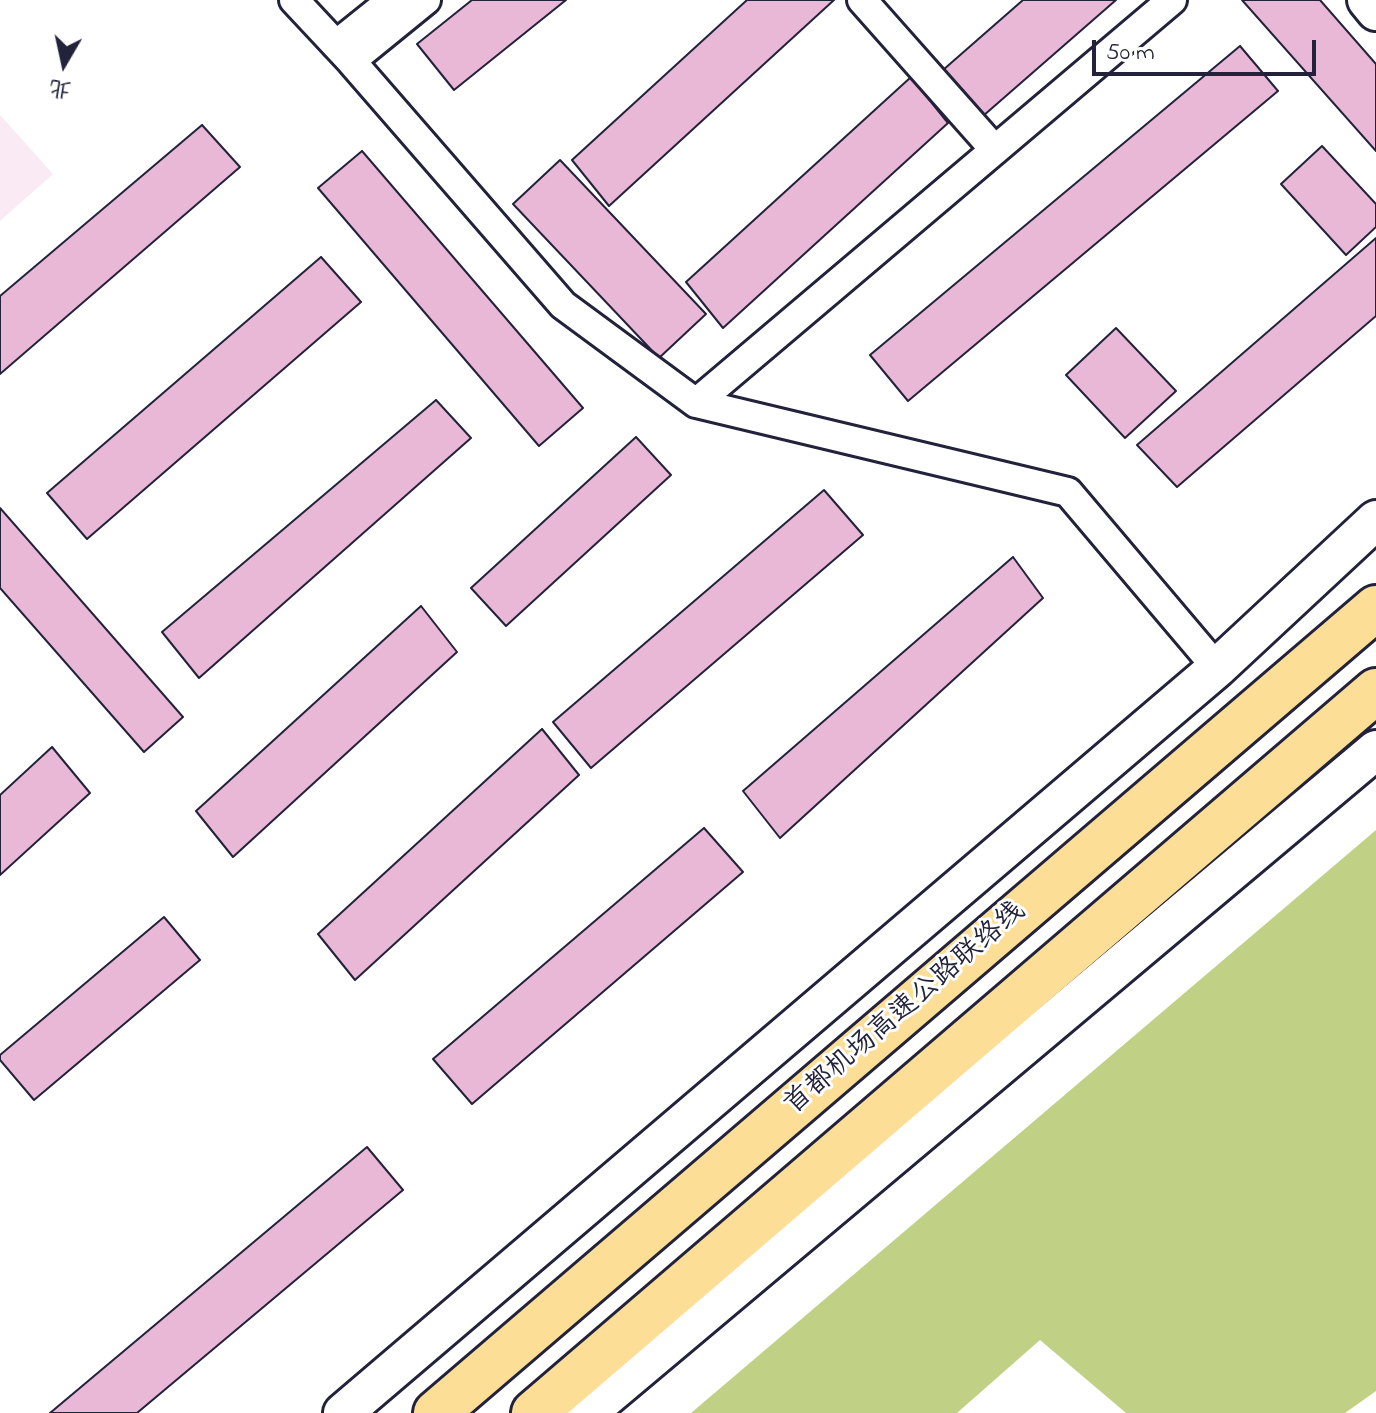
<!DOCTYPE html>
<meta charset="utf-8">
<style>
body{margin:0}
#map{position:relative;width:1376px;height:1413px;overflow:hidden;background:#fff;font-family:"Indie Flower","LXGW WenKai TC",sans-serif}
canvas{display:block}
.north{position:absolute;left:24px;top:24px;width:80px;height:80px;-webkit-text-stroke:6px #fff;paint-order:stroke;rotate:189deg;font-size:22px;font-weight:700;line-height:32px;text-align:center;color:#22223b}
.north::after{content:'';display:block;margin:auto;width:28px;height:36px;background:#22223b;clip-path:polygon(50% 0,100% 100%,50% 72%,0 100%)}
.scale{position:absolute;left:1092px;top:40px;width:224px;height:36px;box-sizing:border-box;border:4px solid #22223b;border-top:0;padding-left:10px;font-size:24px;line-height:28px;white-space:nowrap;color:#22223b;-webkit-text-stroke:6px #fff;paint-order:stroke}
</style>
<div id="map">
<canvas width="1376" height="1413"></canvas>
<div class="north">北</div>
<div class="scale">50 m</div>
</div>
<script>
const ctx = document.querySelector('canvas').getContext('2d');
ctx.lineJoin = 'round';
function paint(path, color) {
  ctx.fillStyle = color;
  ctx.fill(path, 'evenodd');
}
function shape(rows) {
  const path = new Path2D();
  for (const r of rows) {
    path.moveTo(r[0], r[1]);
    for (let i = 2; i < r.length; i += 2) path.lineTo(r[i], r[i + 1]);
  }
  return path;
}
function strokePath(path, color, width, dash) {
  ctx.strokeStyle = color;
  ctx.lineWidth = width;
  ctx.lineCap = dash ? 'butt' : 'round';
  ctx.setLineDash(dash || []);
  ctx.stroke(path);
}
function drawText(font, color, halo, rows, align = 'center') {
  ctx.font = font + ' "Indie Flower","LXGW WenKai TC",sans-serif';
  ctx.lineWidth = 6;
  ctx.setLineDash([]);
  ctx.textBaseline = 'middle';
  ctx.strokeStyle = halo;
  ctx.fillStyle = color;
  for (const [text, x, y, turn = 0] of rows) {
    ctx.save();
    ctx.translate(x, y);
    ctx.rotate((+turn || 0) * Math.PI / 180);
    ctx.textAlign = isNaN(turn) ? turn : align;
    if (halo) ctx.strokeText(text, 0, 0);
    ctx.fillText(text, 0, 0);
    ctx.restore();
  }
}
paint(shape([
 [0,115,53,174,0,221]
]), '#f9eaf3');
paint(shape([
 [1376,830,1376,1391,1345,1413,1126,1413,1040,1340,957,1413,691,1413]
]), '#c0d186');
const building = shape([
 [472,0,566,0,454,90,417,44,472,0],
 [747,0,834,0,609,206,572,160,747,0],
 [1023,0,1116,0,983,116,943,70,1023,0],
 [1242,0,1320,0,1376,64,1376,151,1242,0],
 [1240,46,1278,91,908,401,870,355,1240,46],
 [911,77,948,123,723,328,686,282,911,77],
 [202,125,240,167,0,374,0,296,202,125],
 [1322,146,1376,204,1376,227,1346,255,1281,184,1322,146],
 [362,151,583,408,539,446,318,188,362,151],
 [560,160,706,314,659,358,513,204,560,160],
 [1376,238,1376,316,1177,487,1137,445,1376,238],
 [321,257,361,302,87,539,47,493,321,257],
 [1116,328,1176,391,1125,438,1066,375,1116,328],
 [436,400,471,438,199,678,162,632,436,400],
 [636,437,671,475,506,626,471,588,636,437],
 [824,490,863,535,591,768,553,722,824,490],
 [0,508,183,717,144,752,0,588,0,508],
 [1013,557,1043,598,780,838,743,791,1013,557],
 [421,606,457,652,233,857,196,811,421,606],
 [542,729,579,775,355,980,318,934,542,729],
 [52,747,90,793,0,875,0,795,52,747],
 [704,828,743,872,472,1104,433,1059,704,828],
 [164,917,200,960,34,1100,0,1060,0,1055,164,917],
 [367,1147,403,1190,137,1413,50,1413,367,1147]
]);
paint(building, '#eab8d7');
strokePath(building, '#22223b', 2);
const street = shape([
 [294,0,351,61,563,305,696,403,1068,492,1217,668],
 [862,0,995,150],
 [336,45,392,0],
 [351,61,426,0],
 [696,403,1172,0]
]);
const secondary = shape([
 [1367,0,1376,11],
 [343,1413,1217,668,1376,520],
 [587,1413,1376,750]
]);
const highway = shape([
 [436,1413,1376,608],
 [534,1413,1376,691]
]);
strokePath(street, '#22223b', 34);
strokePath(secondary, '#22223b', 44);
strokePath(highway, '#22223b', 50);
strokePath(street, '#fff', 28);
strokePath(secondary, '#fff', 38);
strokePath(highway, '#fdde96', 44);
drawText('28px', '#22223b', '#fff', [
 ["首都机场高速公路联络线",906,1010,-41]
]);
</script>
